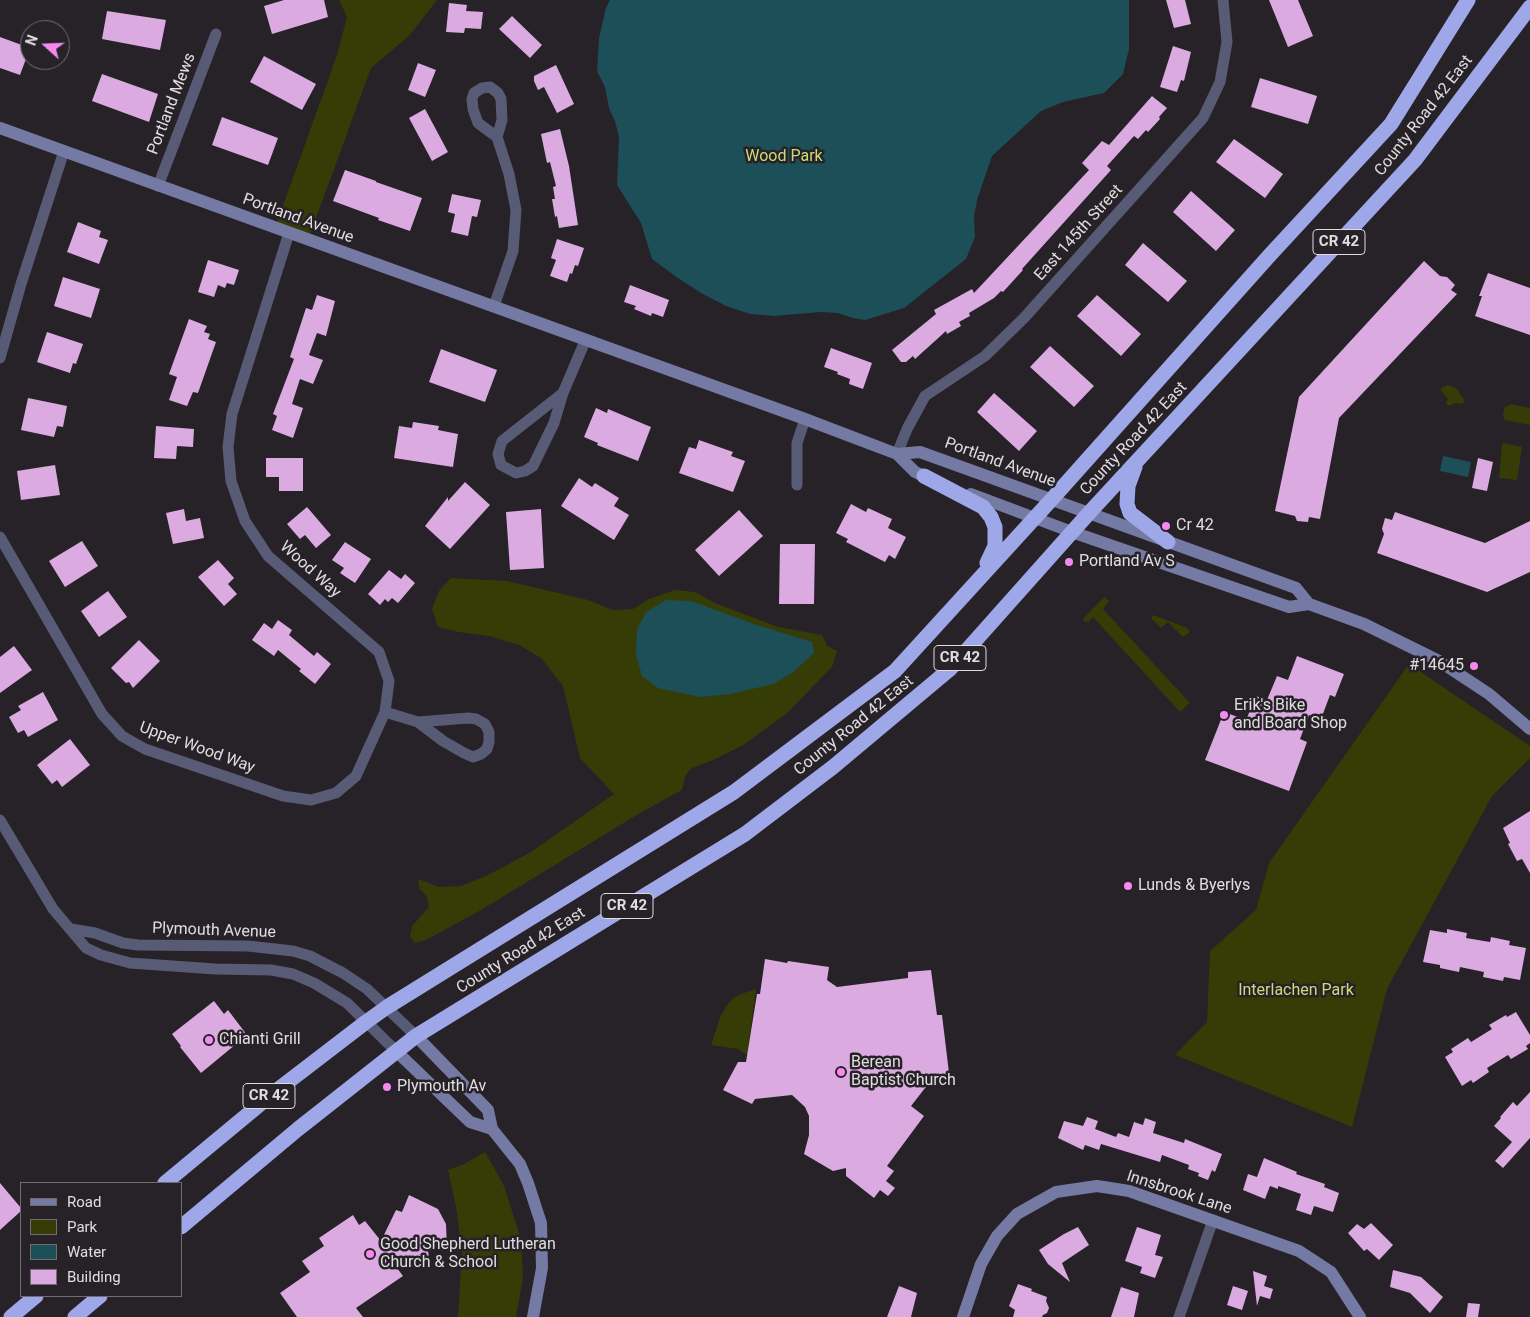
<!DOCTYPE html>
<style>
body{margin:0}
#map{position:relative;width:1530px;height:1317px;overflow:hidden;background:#262227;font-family:Roboto,sans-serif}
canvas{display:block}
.legend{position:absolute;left:20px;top:1182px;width:162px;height:115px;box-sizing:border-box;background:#262227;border:1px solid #706d71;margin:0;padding:6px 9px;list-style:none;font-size:15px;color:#e0dde0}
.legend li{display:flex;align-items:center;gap:10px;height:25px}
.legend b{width:25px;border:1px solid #706d71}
.north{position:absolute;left:20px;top:20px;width:50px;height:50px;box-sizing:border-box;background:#262227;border:1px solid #706d71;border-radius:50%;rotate:290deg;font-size:14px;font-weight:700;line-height:20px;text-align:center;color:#e0dde0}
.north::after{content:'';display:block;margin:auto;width:18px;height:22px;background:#f589ef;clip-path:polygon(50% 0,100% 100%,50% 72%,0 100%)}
</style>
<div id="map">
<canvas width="1530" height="1317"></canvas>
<ul class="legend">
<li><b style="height:6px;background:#747aa3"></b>Road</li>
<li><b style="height:14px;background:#363c05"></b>Park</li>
<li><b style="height:14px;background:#1c4f58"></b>Water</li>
<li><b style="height:14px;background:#daaae1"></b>Building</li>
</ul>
<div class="north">N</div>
</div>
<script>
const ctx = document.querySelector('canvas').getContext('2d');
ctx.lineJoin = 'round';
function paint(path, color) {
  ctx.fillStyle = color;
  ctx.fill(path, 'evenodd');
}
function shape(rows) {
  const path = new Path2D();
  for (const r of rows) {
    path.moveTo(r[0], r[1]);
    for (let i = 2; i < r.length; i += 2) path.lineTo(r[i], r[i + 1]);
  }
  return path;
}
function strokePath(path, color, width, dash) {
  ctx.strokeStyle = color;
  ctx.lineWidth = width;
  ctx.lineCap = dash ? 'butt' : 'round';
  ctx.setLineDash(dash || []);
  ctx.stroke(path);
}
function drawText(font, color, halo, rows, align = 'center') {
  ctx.font = font + ' Roboto,sans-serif';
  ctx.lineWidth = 5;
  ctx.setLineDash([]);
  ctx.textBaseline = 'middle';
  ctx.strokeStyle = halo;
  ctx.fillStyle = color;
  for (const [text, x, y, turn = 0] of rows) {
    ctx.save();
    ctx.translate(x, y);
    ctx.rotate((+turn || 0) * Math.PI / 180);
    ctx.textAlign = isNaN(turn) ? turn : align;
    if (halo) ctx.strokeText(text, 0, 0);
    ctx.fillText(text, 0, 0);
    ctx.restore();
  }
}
paint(shape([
 [339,0,437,0,409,36,371,68,308,240,275,228,337,55,347,17],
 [1447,385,1456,388,1464,399,1463,404,1455,403,1449,406,1446,403,1448,399,1440,389],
 [1511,404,1529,408,1530,406,1530,425,1505,420,1503,416,1504,408],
 [1502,443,1522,447,1517,480,1499,478],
 [451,578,507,581,588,600,613,610,633,609,649,599,675,590,695,592,715,603,778,627,822,635,827,646,837,651,832,667,787,713,745,744,715,759,690,769,685,777,682,790,640,813,481,910,426,940,415,943,410,937,412,926,429,907,427,897,419,888,418,879,439,887,461,886,486,876,531,852,614,794,580,758,563,686,541,658,519,645,489,636,459,632,438,627,432,609,439,591],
 [1104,597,1109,601,1103,609,1190,703,1180,712,1093,617,1088,622,1083,621,1084,618],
 [1153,615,1185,627,1189,630,1189,633,1183,637,1168,622,1161,628,1151,618],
 [1409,664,1530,746,1530,758,1492,796,1387,989,1352,1127,1175,1055,1207,1022,1210,951,1256,910,1269,863],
 [756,989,747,1055,738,1049,711,1045,721,1015,726,1007,732,999,741,994],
 [485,1152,504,1186,521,1239,523,1278,516,1317,458,1317,462,1251,456,1207,448,1170,462,1165]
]), '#363c05');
paint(shape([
 [610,0,1129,0,1129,49,1123,74,1104,93,1063,102,1041,111,992,156,977,200,974,217,975,237,966,259,904,308,865,320,853,318,838,313,821,312,774,316,750,314,726,306,701,293,675,276,652,259,641,223,617,185,619,137,615,121,609,108,605,87,597,71,599,38,606,8],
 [1443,456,1471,462,1468,477,1440,471],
 [666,600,691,601,757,625,812,642,814,653,792,673,773,684,731,694,700,697,658,688,642,676,636,654,637,630,646,612]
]), '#1c4f58');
paint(shape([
 [284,0,324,0,328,17,272,34,264,6],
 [1166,0,1185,0,1191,24,1174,28],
 [1269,0,1298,0,1313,36,1288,47],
 [449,3,467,5,466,11,483,12,481,29,465,28,464,33,446,32],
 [107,11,166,20,160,50,102,39],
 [512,16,542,45,530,58,499,29],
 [0,37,30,48,20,75,0,68],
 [1173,46,1191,52,1184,81,1181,80,1177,92,1160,87],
 [264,56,316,84,302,110,250,82],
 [418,63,436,70,425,97,408,90],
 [556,65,574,104,557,113,544,87,538,90,534,81,534,76],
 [102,74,158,94,149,122,92,101],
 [1260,78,1317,96,1308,124,1251,107],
 [1152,96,1167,108,1159,117,1160,119,1148,132,1146,130,1138,139,1134,136,1107,166,1111,170,1022,269,1023,270,1003,292,1001,291,994,298,969,313,970,316,959,322,961,326,947,334,946,331,915,359,913,356,906,362,901,362,892,350,936,314,934,310,972,289,974,293,1089,170,1082,163,1102,141,1109,145],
 [425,109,448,152,432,161,409,118],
 [222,117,278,138,268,165,212,145],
 [560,129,569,166,578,225,559,228,557,216,555,217,552,199,555,199,553,187,556,186,550,162,547,163,541,134],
 [1234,139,1283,174,1265,198,1216,162],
 [345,170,376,181,376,182,422,198,410,231,378,220,379,218,333,201],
 [1191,191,1235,230,1216,251,1173,212],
 [452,194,481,200,477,217,472,216,468,236,451,232,455,214,448,212],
 [78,222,101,231,99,237,108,240,99,264,67,252],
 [557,239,584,248,578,266,575,265,572,274,570,273,567,282,550,276,556,260,551,258],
 [1143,243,1187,281,1168,302,1125,265],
 [208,260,239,270,234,285,227,283,225,288,218,285,214,297,198,292],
 [1424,261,1440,276,1447,277,1455,285,1451,290,1457,294,1339,418,1320,519,1309,517,1308,522,1297,521,1295,516,1275,511,1299,397],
 [1488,273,1530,288,1530,335,1475,316,1482,296,1479,296],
 [63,277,100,289,91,318,54,306],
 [630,285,669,300,663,317,652,313,651,316,634,309,636,306,624,302],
 [317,295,335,301,326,336,317,333,309,355,323,360,313,384,300,379,292,404,303,408,293,438,272,430,277,416,273,414,294,359,290,357,306,308,312,310],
 [1097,295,1141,334,1121,356,1077,316],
 [189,319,207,326,204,332,210,334,208,339,216,342,198,393,193,392,187,406,169,400,177,377,169,374],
 [47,332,83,344,76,364,73,363,70,373,37,362],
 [1050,346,1094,386,1074,407,1030,367],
 [831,348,872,363,863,389,849,384,850,379,837,374,838,372,824,367],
 [441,349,497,370,485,402,429,382],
 [994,393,1037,431,1019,451,977,412],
 [28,398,67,406,63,427,57,426,54,437,21,430],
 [596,408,607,413,608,409,651,427,638,461,597,445,598,443,584,437],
 [413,422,439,426,438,430,458,434,453,467,394,458,399,426,412,428],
 [156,426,194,429,193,447,177,446,176,459,154,458],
 [699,440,733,452,731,456,745,461,733,492,679,473,689,447,696,449],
 [266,458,303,458,303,491,279,491,279,477,266,477],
 [1478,458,1493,462,1487,491,1472,488],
 [55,465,60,495,21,500,17,471],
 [579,478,592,487,595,483,619,498,614,506,629,515,614,540,561,506],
 [465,482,490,505,450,549,425,526,448,497,448,501],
 [851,504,866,512,868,508,892,519,888,528,906,537,895,559,889,555,885,562,846,542,848,539,836,533],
 [307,507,331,535,316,548,305,535,300,539,287,524],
 [184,509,186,521,200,518,204,538,173,544,166,513],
 [541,509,544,568,510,570,506,512],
 [739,510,763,536,719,576,695,550],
 [1395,512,1485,543,1530,521,1530,572,1487,592,1377,553,1384,534,1382,529,1385,518,1392,520],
 [82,541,98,566,65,587,49,561],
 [345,542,371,559,355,583,340,573,344,568,332,560],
 [780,544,815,544,814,604,779,604],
 [218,560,234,578,228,584,237,594,224,606,198,577],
 [389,570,401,579,405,574,415,583,398,603,392,598,388,602,385,599,380,605,368,594],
 [108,591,127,617,99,637,81,611],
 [278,620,292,630,289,635,314,656,317,652,331,664,315,684,299,671,301,669,278,650,274,656,252,640,264,623,272,629],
 [139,640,160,661,133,688,129,682,126,683,111,668],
 [14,646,32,670,0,693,0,657],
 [1297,656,1344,674,1335,697,1330,695,1321,719,1309,715,1300,739,1307,742,1289,791,1205,760,1224,712,1246,720,1256,696,1267,700,1277,676,1288,680],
 [43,692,58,720,28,737,24,730,18,733,9,717,21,710,18,706],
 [70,739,90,765,62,787,57,780,52,784,37,765],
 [1530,811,1530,873,1522,859,1517,861,1508,844,1510,843,1503,828],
 [1447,929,1467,933,1466,938,1490,942,1491,937,1510,941,1509,945,1526,948,1520,980,1504,977,1503,981,1483,977,1484,972,1460,967,1459,972,1440,968,1440,965,1423,962,1430,930,1447,933],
 [765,959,787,963,788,961,829,967,827,980,837,987,908,978,908,972,931,970,937,1015,942,1015,950,1081,929,1083,911,1106,924,1116,887,1166,894,1171,886,1181,895,1188,888,1196,880,1190,874,1198,846,1176,846,1168,833,1171,804,1154,809,1135,809,1116,805,1107,792,1095,755,1099,752,1104,723,1090,738,1062,746,1062,757,994,760,994],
 [214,1001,224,1014,228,1010,247,1035,201,1073,180,1047,181,1046,172,1034],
 [1516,1012,1530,1035,1530,1043,1526,1046,1528,1049,1511,1059,1508,1055,1487,1068,1489,1072,1473,1083,1471,1080,1462,1086,1445,1057,1453,1052,1451,1049,1468,1038,1471,1042,1492,1029,1489,1025,1506,1015,1507,1017],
 [1530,1092,1530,1138,1503,1168,1495,1161,1512,1142,1494,1126,1501,1118,1500,1117,1513,1102,1517,1106],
 [1087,1117,1098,1121,1095,1129,1116,1137,1118,1133,1129,1137,1134,1122,1143,1125,1145,1118,1156,1122,1153,1133,1184,1143,1185,1139,1222,1154,1215,1172,1212,1170,1208,1180,1198,1176,1199,1173,1188,1169,1189,1165,1162,1155,1160,1162,1101,1144,1099,1150,1085,1145,1083,1150,1058,1138,1064,1121,1083,1126],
 [1264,1158,1297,1172,1296,1174,1325,1184,1324,1187,1339,1193,1333,1212,1314,1206,1311,1215,1296,1210,1301,1194,1278,1186,1278,1189,1270,1186,1265,1199,1243,1190,1248,1174,1257,1177],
 [0,1183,21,1208,21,1211,0,1230],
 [409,1195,438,1209,446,1224,447,1250,428,1251,429,1257,391,1260,403,1276,356,1308,363,1317,297,1317,280,1293,310,1272,302,1261,324,1246,319,1238,353,1215,359,1225,365,1221,381,1241,396,1210,402,1212],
 [1371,1223,1393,1245,1379,1260,1367,1249,1364,1251,1348,1233,1357,1224,1364,1229],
 [1078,1227,1089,1245,1062,1263,1070,1282,1048,1264,1039,1250,1064,1234],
 [1137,1227,1161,1235,1155,1255,1163,1257,1155,1278,1140,1273,1142,1267,1125,1261],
 [1393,1270,1421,1277,1443,1297,1430,1313,1410,1293,1390,1287],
 [1253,1271,1267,1276,1264,1286,1273,1289,1270,1299,1260,1296,1257,1306],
 [1018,1284,1032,1289,1031,1291,1047,1297,1046,1301,1049,1308,1047,1313,1043,1315,1042,1317,1013,1317,1015,1310,1009,1306],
 [899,1286,917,1293,911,1317,887,1317],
 [1233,1286,1248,1291,1242,1310,1227,1305],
 [1121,1287,1139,1293,1134,1317,1111,1317],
 [1468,1303,1480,1304,1478,1317,1466,1317]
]), '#daaae1');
strokePath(shape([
 [158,186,216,34],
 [494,306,513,251,516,210,509,174,497,137,502,120,501,99,498,93,490,87,482,88,474,93,472,99,473,109,478,123,497,137],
 [0,358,21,284,64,151],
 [563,393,502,441,498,454,501,465,516,473,525,471,533,466,554,423,563,393,586,339],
 [897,454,907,429,925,396,985,356,1024,318,1203,118,1220,82,1227,42,1223,0],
 [797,485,797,443,805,419],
 [0,537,102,714,122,736,145,749,283,796,311,800,336,793,356,776,385,712,389,681,379,652,268,556,245,521,231,481,228,447,232,414,289,233],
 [385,712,418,722,443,741,464,753,473,757,481,754,487,749,489,742,489,732,485,724,476,719,468,718,418,722],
 [0,820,53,909,86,948,101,955,130,963,215,969,271,970,293,974,314,983,347,1003,396,1051],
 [71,929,95,933,123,943,138,945,248,946,293,951,310,956,343,973,367,989,416,1036],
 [1179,1317,1213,1220]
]), '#575b75', 11);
strokePath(shape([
 [0,128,805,419,897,454,915,472,933,480],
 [897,454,920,452,1296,588,1309,604],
 [971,494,1072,532,1289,607,1309,604,1364,624,1439,661,1489,694,1530,729],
 [416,1036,488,1110,492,1129,520,1164,528,1183,541,1223,542,1268,533,1317],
 [396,1051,470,1122,492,1129],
 [963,1317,981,1264,997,1236,1017,1214,1056,1192,1097,1186,1129,1191,1299,1251,1331,1272,1360,1317]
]), '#747aa3', 12);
strokePath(shape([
 [1135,467,1128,486,1127,504,1130,513,1168,542],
 [924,476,983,507,991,517,995,527,995,546,987,563],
 [165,1183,276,1091,366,1022,387,1007,734,792,895,671,1052,499,1269,256,1391,124,1468,0],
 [181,1227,298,1129,416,1036,745,834,833,767,950,669,1089,513,1415,160,1530,7],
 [11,1317,36,1296],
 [75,1317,100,1296]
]), '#9ea8e8', 15);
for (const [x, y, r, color] of [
 [1166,526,5,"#f589ef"],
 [1069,562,5,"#f589ef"],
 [1474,666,5,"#f589ef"],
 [1224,715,5,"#f589ef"],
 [1128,886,5,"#f589ef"],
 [209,1040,5,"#f589ef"],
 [841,1072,5,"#f589ef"],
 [387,1087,5,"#f589ef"],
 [370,1254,5,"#f589ef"]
]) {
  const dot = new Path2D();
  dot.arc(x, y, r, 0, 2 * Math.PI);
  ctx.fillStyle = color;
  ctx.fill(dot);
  strokePath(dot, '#262227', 2);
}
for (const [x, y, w] of [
 [1339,242,52],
 [960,658,52],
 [627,906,52],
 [269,1096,52]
]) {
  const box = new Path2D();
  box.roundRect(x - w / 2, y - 12.5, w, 25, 4);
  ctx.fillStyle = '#262227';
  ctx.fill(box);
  strokePath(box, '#e0dde0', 1);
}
drawText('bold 15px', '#e0dde0', null, [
 ["CR 42",1339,242],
 ["CR 42",960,658],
 ["CR 42",627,906],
 ["CR 42",269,1096]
]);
drawText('16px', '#e0dde0', '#262227', [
 ["Portland Mews",172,104,-69],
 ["County Road 42 East",1424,116,-52],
 ["Portland Avenue",298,219,20],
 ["East 145th Street",1079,233,-48],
 ["County Road 42 East",1134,439,-47],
 ["Portland Avenue",1000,463,20],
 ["Wood Way",310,570,42],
 ["County Road 42 East",854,726,-39],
 ["Upper Wood Way",197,748,20],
 ["Plymouth Avenue",214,931,2],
 ["County Road 42 East",521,951,-32],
 ["Innsbrook Lane",1179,1193,18]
]);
drawText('16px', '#cbdb7a', '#262227', [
 ["Wood Park",784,157],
 ["Interlachen Park",1296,991]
]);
drawText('16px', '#e0dde0', '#262227', [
 ["Cr 42",1176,526],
 ["Portland Av S",1079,562],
 ["#14645",1464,666,"right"],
 ["Erik's Bike",1234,706],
 ["and Board Shop",1234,724],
 ["Lunds & Byerlys",1138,886],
 ["Chianti Grill",219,1040],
 ["Berean",851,1063],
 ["Baptist Church",851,1081],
 ["Plymouth Av",397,1087],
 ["Good Shepherd Lutheran",380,1245],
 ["Church & School",380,1263]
], 'left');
</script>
